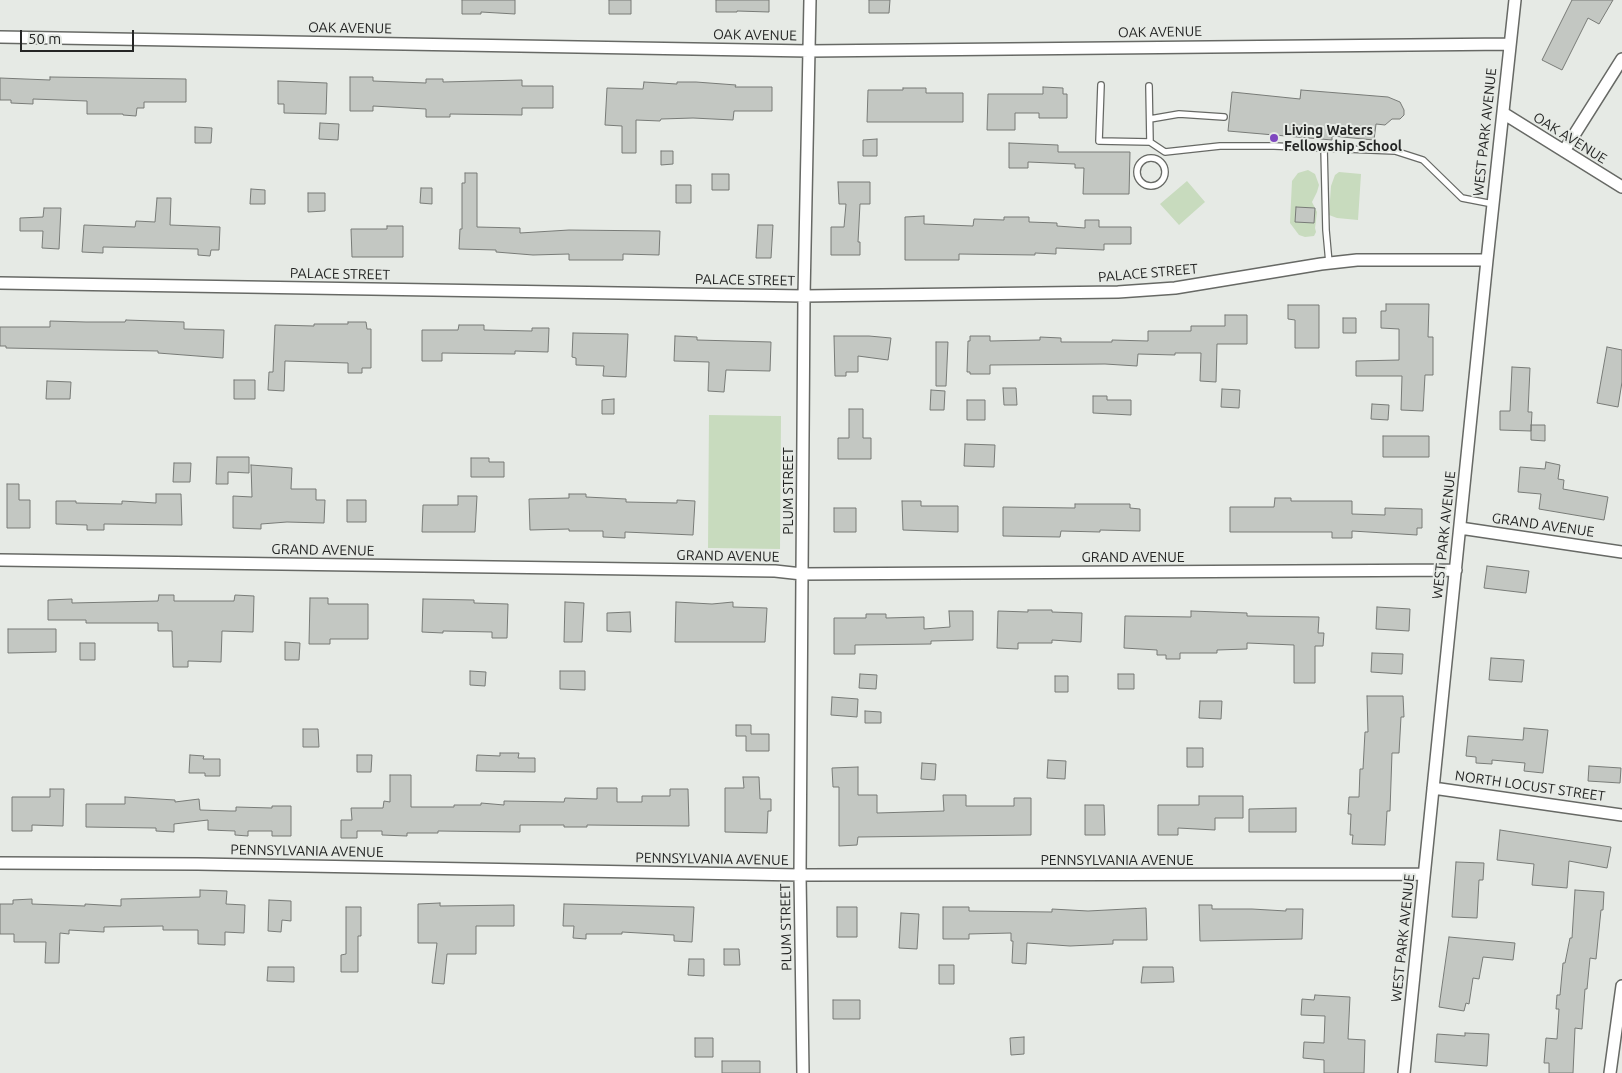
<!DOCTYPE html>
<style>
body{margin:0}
#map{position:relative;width:1622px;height:1073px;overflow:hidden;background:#e6eae5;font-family:Ubuntu,sans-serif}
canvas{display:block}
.scale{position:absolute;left:20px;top:30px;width:114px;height:22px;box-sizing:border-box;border:2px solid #252625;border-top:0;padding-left:6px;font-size:15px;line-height:18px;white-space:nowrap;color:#252625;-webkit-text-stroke:4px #e6eae5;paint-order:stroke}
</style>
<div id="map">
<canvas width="1622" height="1073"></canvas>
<div class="scale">50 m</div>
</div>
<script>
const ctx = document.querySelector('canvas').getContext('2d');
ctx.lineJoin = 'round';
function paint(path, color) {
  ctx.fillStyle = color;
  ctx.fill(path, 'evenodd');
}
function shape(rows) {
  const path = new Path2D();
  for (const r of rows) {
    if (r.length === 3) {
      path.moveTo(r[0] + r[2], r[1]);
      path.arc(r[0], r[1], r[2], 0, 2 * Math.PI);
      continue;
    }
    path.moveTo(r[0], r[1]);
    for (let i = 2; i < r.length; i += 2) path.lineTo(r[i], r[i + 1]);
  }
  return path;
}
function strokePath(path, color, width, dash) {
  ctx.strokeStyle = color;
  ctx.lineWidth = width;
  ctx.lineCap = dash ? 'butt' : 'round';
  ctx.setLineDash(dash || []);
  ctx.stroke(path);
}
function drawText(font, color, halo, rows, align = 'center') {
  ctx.font = font + ' Ubuntu,sans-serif';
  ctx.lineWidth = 4;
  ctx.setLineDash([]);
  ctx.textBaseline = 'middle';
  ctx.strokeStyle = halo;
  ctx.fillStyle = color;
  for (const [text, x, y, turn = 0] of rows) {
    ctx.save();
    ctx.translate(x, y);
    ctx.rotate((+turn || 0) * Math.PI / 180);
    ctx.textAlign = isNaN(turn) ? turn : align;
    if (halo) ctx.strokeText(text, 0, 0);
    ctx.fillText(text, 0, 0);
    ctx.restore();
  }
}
paint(shape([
 [1308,170,1315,174,1319,185,1317,192,1312,202,1317,212,1315,228,1316,232,1314,236,1305,237,1299,235,1290,223,1292,181,1298,173],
 [1339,172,1361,174,1358,220,1337,218,1329,215,1331,186,1335,175],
 [1187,181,1205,202,1179,225,1160,204],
 [709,415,781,416,780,549,708,548]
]), '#c8dbbe');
const building = shape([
 [462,0,515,0,515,14,481,12,481,14,462,14,462,0],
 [609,0,631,0,631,14,609,14,609,0],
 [716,0,769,0,769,12,737,11,737,12,716,12,716,0],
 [869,0,890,0,889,13,869,13,869,0],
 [1572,0,1613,0,1599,24,1588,18,1562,70,1542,60,1572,0],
 [50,77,186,79,186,102,144,102,144,108,137,108,136,116,123,115,123,114,87,114,87,101,33,99,33,104,11,103,11,100,0,100,0,78,50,80,50,77],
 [350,77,373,77,373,81,426,83,426,79,443,79,443,82,522,80,522,86,553,86,553,108,522,108,522,115,450,114,450,117,426,117,426,109,373,106,373,111,350,111,350,77],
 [278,81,327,83,326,114,284,113,284,104,278,104,278,81],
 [644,82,677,84,677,82,696,82,736,85,735,87,772,87,772,111,734,111,733,120,693,118,661,119,660,121,636,120,636,153,622,153,622,126,605,125,607,88,643,89,644,82],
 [1043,87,1063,88,1063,94,1067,94,1067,118,1039,118,1039,113,1015,113,1015,130,987,130,988,94,1043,94,1043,87],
 [903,88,926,88,926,93,963,93,963,122,867,122,868,90,903,90,903,88],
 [1301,90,1388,97,1400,102,1404,110,1404,115,1400,119,1392,119,1385,125,1376,124,1374,140,1332,136,1332,140,1228,131,1232,92,1300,99,1301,90],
 [320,123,339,124,338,140,319,139,320,123],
 [195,127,212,128,211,143,195,143,195,127],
 [877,139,877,156,863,156,863,140,877,139],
 [1009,143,1058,145,1058,152,1130,152,1129,194,1083,194,1084,168,1075,168,1075,164,1028,162,1028,168,1009,168,1009,143],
 [661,151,673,151,673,164,661,165,661,151],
 [465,173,477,173,477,227,520,228,520,233,569,230,660,231,659,255,623,254,623,260,569,260,569,254,533,255,496,252,496,250,459,249,460,229,462,229,462,183,465,183,465,173],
 [712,174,729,174,729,190,712,190,712,174],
 [838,182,870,182,870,204,860,204,858,242,860,242,860,255,831,255,831,227,844,227,846,204,839,204,838,182],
 [676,185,691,185,691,203,676,203,676,185],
 [421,188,432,188,432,204,420,203,421,188],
 [251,189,265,190,265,204,250,204,251,189],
 [308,193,325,193,325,211,308,212,308,193],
 [157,198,171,198,170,225,220,227,219,250,211,250,210,256,198,255,198,249,103,247,103,253,82,252,84,225,135,227,136,221,155,222,157,198],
 [1296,207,1315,208,1314,223,1295,222,1296,207],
 [44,208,61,208,59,249,42,248,43,231,20,231,20,218,43,217,44,208],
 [924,216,924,224,973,226,974,219,1004,220,1004,217,1029,217,1029,222,1057,223,1057,226,1085,228,1085,220,1099,220,1099,227,1131,227,1131,244,1104,244,1104,250,1056,248,1056,254,1035,253,1035,255,959,254,959,260,905,260,905,217,924,216],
 [758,225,773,225,771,258,756,258,758,225],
 [387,226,403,226,403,257,352,257,351,229,387,229,387,226],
 [1386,304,1429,304,1428,337,1433,337,1433,375,1425,375,1423,411,1401,410,1402,376,1356,376,1356,361,1399,360,1399,329,1381,328,1381,311,1386,311,1386,304],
 [1288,305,1319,305,1319,348,1295,348,1295,320,1288,319,1288,305],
 [1225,315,1247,315,1247,344,1217,344,1216,382,1200,381,1201,353,1175,353,1175,355,1138,354,1137,366,1105,364,990,365,990,374,970,374,970,372,967,372,968,341,970,341,970,336,990,336,990,341,1040,340,1040,337,1061,338,1061,342,1112,342,1112,340,1148,341,1148,331,1191,331,1191,326,1225,326,1225,315],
 [1343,318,1356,318,1356,333,1343,333,1343,318],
 [126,320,184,322,184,329,224,330,223,358,158,353,158,351,6,348,6,346,0,346,0,327,50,327,50,321,86,322,125,322,126,320],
 [348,322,366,322,367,329,371,329,371,368,362,368,362,373,348,373,348,363,285,361,284,391,268,390,269,372,273,372,275,325,314,326,314,324,348,324,348,322],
 [459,325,484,325,484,330,532,331,532,328,549,328,548,352,515,351,515,354,442,353,442,361,422,361,422,330,458,330,459,325],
 [573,333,628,334,626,377,603,376,604,366,576,365,576,358,572,357,573,333],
 [675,336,697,337,697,340,771,342,770,371,726,370,724,392,708,391,709,362,674,361,675,336],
 [834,336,869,336,891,338,888,360,858,356,858,372,846,372,846,376,835,376,834,336],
 [936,342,948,342,946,386,936,386,936,342],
 [1607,347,1622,350,1622,382,1618,407,1597,403,1607,347],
 [1512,367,1530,368,1528,412,1532,412,1531,431,1500,430,1500,411,1510,411,1512,367],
 [234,380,255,380,255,399,234,399,234,380],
 [47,381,71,382,70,399,46,399,47,381],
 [1003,388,1016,388,1017,405,1004,405,1003,388],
 [1222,389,1240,390,1239,408,1221,407,1222,389],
 [931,390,945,391,944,410,930,410,931,390],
 [1093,396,1107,396,1107,400,1131,400,1131,415,1093,413,1093,396],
 [614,399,614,414,602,414,602,400,614,399],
 [967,400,985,400,985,420,967,420,967,400],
 [1372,404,1389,405,1388,420,1371,419,1372,404],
 [849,409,863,409,863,438,871,438,871,459,838,459,838,438,849,438,849,409],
 [1531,425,1545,425,1545,441,1531,440,1531,425],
 [1383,436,1429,436,1429,457,1383,457,1383,436],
 [965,444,995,445,994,467,964,466,965,444],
 [217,457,249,457,249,473,228,472,228,484,216,484,217,457],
 [471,458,489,458,489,462,504,462,504,477,471,477,471,458],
 [1546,462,1560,465,1558,479,1564,480,1563,489,1608,497,1604,520,1539,509,1541,494,1518,492,1520,467,1545,469,1546,462],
 [174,463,191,463,190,482,173,482,174,463],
 [251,465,292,468,291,489,316,489,316,500,325,500,324,523,287,522,261,524,261,529,233,528,233,496,252,497,251,465],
 [7,484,19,484,19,500,30,500,30,528,7,528,7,484],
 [156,494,181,494,182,525,104,524,104,530,87,530,87,525,56,524,56,501,76,501,76,503,122,504,122,501,156,503,156,494],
 [569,494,586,494,586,497,626,499,626,502,677,503,677,500,695,501,693,535,625,532,625,538,603,537,603,531,569,531,569,529,530,530,529,499,569,498,569,494],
 [458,496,477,496,475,532,422,532,423,505,458,505,458,496],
 [1275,498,1291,498,1291,501,1352,501,1352,514,1385,515,1385,508,1422,509,1422,528,1417,528,1417,535,1352,531,1352,538,1332,538,1332,532,1230,532,1230,507,1274,507,1275,498],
 [347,500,366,500,366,522,347,522,347,500],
 [902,501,921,501,921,506,958,506,958,532,903,530,902,501],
 [1075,504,1130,504,1130,508,1140,509,1140,531,1100,530,1100,532,1061,531,1060,537,1003,536,1003,507,1075,508,1075,504],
 [834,508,856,508,856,532,834,532,834,508],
 [1487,566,1529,571,1526,593,1484,588,1487,566],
 [159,595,174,595,174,601,234,601,235,595,254,596,253,632,222,631,221,662,188,661,188,667,173,667,172,631,158,631,158,623,86,623,86,620,48,620,48,600,72,599,72,603,158,601,159,595],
 [310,598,328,598,328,604,368,604,368,639,330,639,330,644,309,644,310,598],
 [423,599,474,600,474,603,508,604,507,638,492,638,492,632,443,631,443,633,422,632,423,599],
 [565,602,584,603,582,642,564,642,565,602],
 [676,602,712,604,733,602,733,607,767,608,765,642,675,642,676,602],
 [1377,607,1410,609,1409,631,1376,629,1377,607],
 [1028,610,1052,610,1052,612,1082,613,1081,642,1052,640,1052,643,1018,643,1018,649,997,648,998,611,1028,612,1028,610],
 [949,611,973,611,973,640,931,641,931,644,855,645,855,654,834,654,834,618,866,618,866,614,886,614,886,618,924,617,924,629,950,627,949,611],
 [1191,611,1247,613,1247,616,1319,617,1318,633,1324,633,1323,646,1315,646,1315,683,1294,683,1294,645,1247,643,1247,649,1217,650,1217,653,1180,653,1180,659,1166,659,1166,655,1157,655,1157,650,1124,648,1125,616,1191,617,1191,611],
 [630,612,631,632,607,631,607,613,630,612],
 [8,629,56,629,56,652,8,653,8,629],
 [285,642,300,643,299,660,285,660,285,642],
 [80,643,95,643,95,660,80,660,80,643],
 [1372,653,1403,654,1402,674,1371,672,1372,653],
 [1491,658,1524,660,1522,682,1489,680,1491,658],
 [470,671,486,672,485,686,470,685,470,671],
 [560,671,585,671,585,690,560,689,560,671],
 [860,674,877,675,876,689,859,688,860,674],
 [1118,674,1134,674,1134,689,1118,689,1118,674],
 [1055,676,1068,676,1068,692,1055,692,1055,676],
 [1367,696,1403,696,1404,717,1401,717,1399,753,1392,753,1390,811,1387,811,1385,845,1352,844,1353,835,1350,835,1351,814,1348,814,1349,797,1359,797,1360,769,1363,769,1365,732,1368,732,1367,696],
 [832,697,858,699,857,717,831,715,832,697],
 [1200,701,1222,701,1221,719,1199,718,1200,701],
 [865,711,881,712,881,723,865,723,865,711],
 [736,725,751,725,751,734,769,734,769,751,746,751,746,736,736,736,736,725],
 [1524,728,1548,730,1543,773,1524,771,1525,763,1492,760,1492,764,1476,763,1476,757,1466,756,1468,736,1523,740,1524,728],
 [303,729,318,729,319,747,303,747,303,729],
 [1187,748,1203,748,1203,767,1187,767,1187,748],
 [500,753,519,753,518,758,535,758,535,772,476,771,477,755,500,756,500,753],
 [190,755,204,756,203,759,220,759,220,776,205,776,205,773,189,773,190,755],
 [357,755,372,755,371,772,357,772,357,755],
 [1048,760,1066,761,1065,779,1047,778,1048,760],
 [922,763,936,764,935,780,921,779,922,763],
 [1589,766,1621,768,1620,783,1588,781,1589,766],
 [858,767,858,795,877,795,877,813,944,811,943,795,966,795,966,806,1014,806,1014,798,1031,798,1031,835,858,837,857,845,839,846,839,787,833,787,832,768,858,767],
 [390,775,411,775,411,807,454,807,454,805,481,805,481,803,504,805,504,801,564,802,565,798,597,799,597,788,617,788,617,802,642,802,642,796,670,796,670,789,688,789,689,826,587,825,587,827,564,827,564,825,520,825,520,832,438,831,438,833,407,833,407,836,382,835,382,831,357,831,357,838,341,838,341,820,352,820,351,808,383,808,384,801,390,802,390,775],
 [743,777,759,777,760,799,771,799,771,811,768,811,767,833,725,832,725,788,744,788,743,777],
 [50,789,64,789,63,826,32,825,32,831,12,831,12,797,50,797,50,789],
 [1199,796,1243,796,1243,818,1215,818,1215,830,1178,828,1178,835,1158,835,1158,805,1199,805,1199,796],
 [125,797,175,800,175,802,199,799,200,810,230,811,236,811,236,807,272,808,272,806,291,806,291,836,272,836,272,831,248,831,248,836,235,835,235,831,208,830,208,820,174,824,174,832,156,831,156,828,86,827,86,804,125,804,125,797],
 [1085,805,1104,805,1105,835,1085,835,1085,805],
 [1296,808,1296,832,1249,832,1249,809,1296,808],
 [1500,830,1611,847,1607,868,1569,861,1567,888,1532,885,1534,864,1497,860,1500,830],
 [1456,862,1484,863,1483,880,1479,880,1477,918,1452,917,1456,862],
 [200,890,227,891,226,904,245,905,244,933,225,932,225,945,198,944,198,930,163,930,163,926,104,927,104,932,69,930,69,934,60,933,59,963,45,963,46,942,14,942,14,934,0,934,0,904,13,904,13,900,32,899,32,904,85,906,85,904,121,906,121,899,200,897,200,890],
 [1575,890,1604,892,1603,910,1601,910,1596,959,1590,958,1587,989,1585,989,1582,1029,1575,1028,1573,1073,1549,1073,1549,1063,1544,1063,1546,1038,1557,1039,1559,1009,1556,1009,1557,995,1560,995,1563,963,1565,963,1570,938,1572,938,1575,890],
 [269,900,291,901,291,921,282,920,281,932,268,931,269,900],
 [440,903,440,906,514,905,514,926,476,926,476,954,447,954,444,984,432,983,437,943,418,943,418,904,440,903],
 [564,904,694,907,692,942,674,941,674,935,622,932,622,934,586,934,586,939,573,938,574,926,563,926,564,904],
 [1199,905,1212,905,1212,909,1252,909,1286,911,1286,909,1303,909,1302,939,1200,941,1199,905],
 [346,907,361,907,361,936,358,936,358,972,341,972,341,955,346,954,346,907],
 [837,907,857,907,857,937,837,937,837,907],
 [943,907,969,907,969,911,1052,912,1052,909,1088,911,1146,908,1147,940,1113,940,1113,944,1070,946,1027,943,1026,964,1012,963,1013,941,1011,941,1011,933,969,934,969,939,943,939,943,907],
 [901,913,919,914,917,949,899,948,901,913],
 [1449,937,1515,943,1513,960,1483,957,1479,979,1473,978,1469,1004,1466,1003,1464,1011,1439,1007,1449,937],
 [724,949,739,949,740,965,724,965,724,949],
 [689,959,704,959,704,976,688,975,689,959],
 [939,965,954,965,954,984,939,984,939,965],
 [268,967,294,967,294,982,267,981,268,967],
 [1143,967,1173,967,1174,982,1141,983,1143,967],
 [1315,995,1350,997,1348,1039,1365,1040,1364,1073,1324,1073,1324,1060,1303,1058,1304,1042,1324,1043,1325,1016,1301,1015,1302,999,1314,1000,1315,995],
 [833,1000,860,1000,860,1019,833,1019,833,1000],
 [1465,1033,1489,1034,1487,1066,1435,1062,1437,1034,1465,1036,1465,1033],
 [1024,1037,1024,1054,1011,1055,1010,1038,1024,1037],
 [695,1038,713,1038,713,1057,695,1057,695,1038],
 [722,1061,760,1061,760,1073,722,1073,722,1061]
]);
paint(building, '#c3c7c2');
strokePath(building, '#787b77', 1);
const lane = shape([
 [1101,85,1099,141,1150,142],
 [1149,86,1150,142,1165,152,1220,146,1274,146,1395,151,1423,160,1462,198,1493,204],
 [1150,119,1179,114,1224,117],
 [1324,148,1326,230,1329,263],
 [1151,172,14]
]);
const street = shape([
 [0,37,809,51,1510,44],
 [1503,113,1622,187],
 [1564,151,1622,59],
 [0,283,804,296,1118,292,1175,288,1321,264,1357,260,1487,260],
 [1460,528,1622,552],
 [0,560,775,571,802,574,1456,570],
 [1433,788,1622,815],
 [0,863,198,864,800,875,1424,874],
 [803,1073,800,875,802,574,804,296,810,0],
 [1404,1073,1487,260,1515,0],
 [1610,1073,1622,986]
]);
strokePath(lane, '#676965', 8);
strokePath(street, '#676965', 14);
strokePath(lane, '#fff', 5.5);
strokePath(street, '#fff', 11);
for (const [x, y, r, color] of [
 [1274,138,5,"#7f48bf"]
]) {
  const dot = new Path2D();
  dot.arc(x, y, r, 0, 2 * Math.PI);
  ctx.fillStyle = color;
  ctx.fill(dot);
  strokePath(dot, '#e6eae5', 2);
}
drawText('14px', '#252625', '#e6eae5', [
 ["OAK AVENUE",350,28,1],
 ["OAK AVENUE",1160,32,-1],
 ["OAK AVENUE",755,35,1],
 ["WEST PARK AVENUE",1485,132,-84],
 ["OAK AVENUE",1570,138,32],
 ["PALACE STREET",1148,273,-5],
 ["PALACE STREET",340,274,1],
 ["PALACE STREET",745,280,1],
 ["PLUM STREET",788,491,-90],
 ["GRAND AVENUE",1543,525,8],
 ["WEST PARK AVENUE",1444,535,-84],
 ["GRAND AVENUE",323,550,1],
 ["GRAND AVENUE",728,556,1],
 ["GRAND AVENUE",1133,557],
 ["NORTH LOCUST STREET",1530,786,8],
 ["PENNSYLVANIA AVENUE",307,851,1],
 ["PENNSYLVANIA AVENUE",712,859,1],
 ["PENNSYLVANIA AVENUE",1117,860],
 ["PLUM STREET",786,927,-91],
 ["WEST PARK AVENUE",1403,938,-84]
]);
drawText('bold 14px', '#252625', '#e6eae5', [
 ["Living Waters",1284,130],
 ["Fellowship School",1284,146]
], 'left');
</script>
